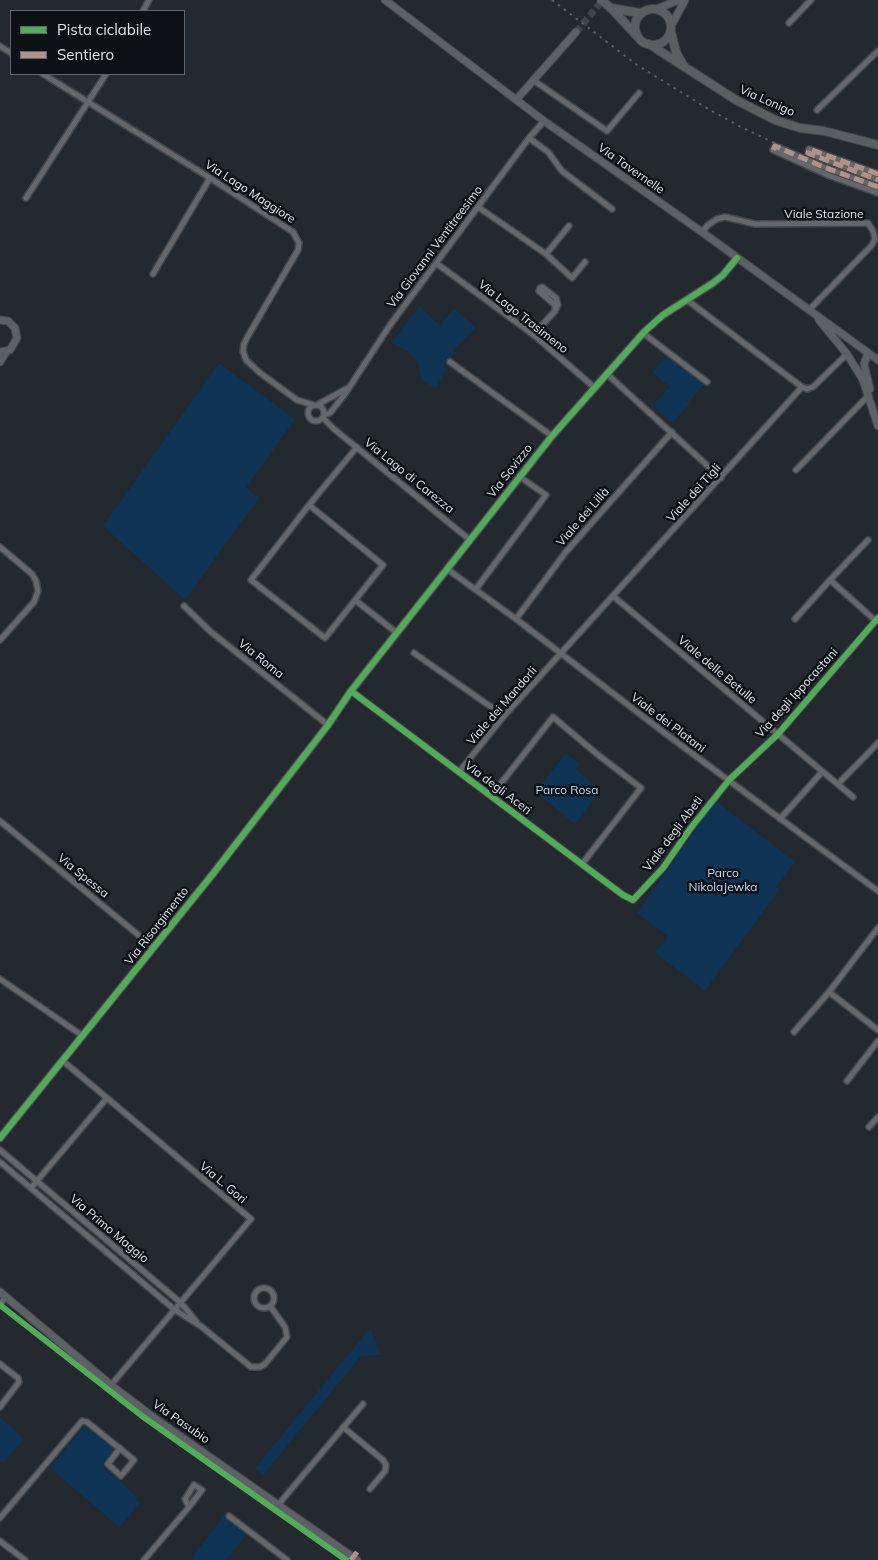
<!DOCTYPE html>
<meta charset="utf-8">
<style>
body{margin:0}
#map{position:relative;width:878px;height:1560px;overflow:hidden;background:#24292f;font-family:Mulish,sans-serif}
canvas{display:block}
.legend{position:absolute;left:10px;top:10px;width:175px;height:65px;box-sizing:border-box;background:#0d1116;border:1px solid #61656c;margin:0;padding:6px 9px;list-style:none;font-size:15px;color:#dee4ec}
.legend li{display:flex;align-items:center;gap:10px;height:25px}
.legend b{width:25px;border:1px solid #61656c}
</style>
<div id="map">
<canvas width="878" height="1560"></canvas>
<ul class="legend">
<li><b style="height:6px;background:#51ab58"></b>Pista ciclabile</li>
<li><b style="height:6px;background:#af9288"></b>Sentiero</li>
</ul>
</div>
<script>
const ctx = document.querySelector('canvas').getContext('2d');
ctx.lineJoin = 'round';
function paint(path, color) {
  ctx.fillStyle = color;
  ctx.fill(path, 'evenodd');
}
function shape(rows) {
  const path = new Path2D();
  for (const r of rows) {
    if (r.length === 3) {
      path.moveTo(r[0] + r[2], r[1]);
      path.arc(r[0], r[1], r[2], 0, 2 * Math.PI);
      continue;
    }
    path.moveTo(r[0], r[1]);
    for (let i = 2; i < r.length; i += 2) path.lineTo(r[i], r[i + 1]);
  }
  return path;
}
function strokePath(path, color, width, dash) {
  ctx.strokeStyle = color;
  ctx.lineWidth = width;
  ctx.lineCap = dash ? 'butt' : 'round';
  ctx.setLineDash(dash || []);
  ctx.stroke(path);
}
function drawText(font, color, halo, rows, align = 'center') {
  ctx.font = font + ' Mulish,sans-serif';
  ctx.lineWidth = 5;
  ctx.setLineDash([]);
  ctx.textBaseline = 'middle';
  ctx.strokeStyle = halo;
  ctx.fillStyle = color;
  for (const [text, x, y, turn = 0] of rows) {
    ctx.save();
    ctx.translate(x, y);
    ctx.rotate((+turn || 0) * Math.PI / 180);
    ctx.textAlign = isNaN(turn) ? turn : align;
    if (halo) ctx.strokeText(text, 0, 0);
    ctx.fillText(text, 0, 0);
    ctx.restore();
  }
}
paint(shape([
 [420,306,433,320,440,325,454,309,476,327,456,348,436,389,421,379,419,365,409,352,392,342],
 [665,356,704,384,689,402,685,400,689,404,672,423,653,405,670,387,653,373],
 [219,363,295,419,246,488,259,498,185,600,103,526],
 [566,753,580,764,576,769,601,791,575,824,535,792],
 [716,801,795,862,776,887,779,890,705,991,655,953,668,936,637,913],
 [370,1328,381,1355,361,1356,263,1475,255,1468],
 [0,1417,24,1439,3,1463,0,1461],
 [84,1426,114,1448,103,1467,121,1482,137,1497,135,1500,140,1503,119,1527,50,1468],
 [224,1515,249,1531,226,1560,190,1560]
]), '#0e3355');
strokePath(shape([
 [576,32,603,0]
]), '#40454b', 7, [7, 3.5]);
const street = shape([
 [143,11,149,0],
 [789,23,811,0],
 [0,46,11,53],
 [43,74,210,178,293,232,299,243,298,250,248,336,244,344,243,351,246,360,260,373,297,400,314,405],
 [533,80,607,131,639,93],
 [817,110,878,51],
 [529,138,548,152,562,171,612,209],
 [773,150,775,146,821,166,878,187],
 [773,150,830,176,878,193],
 [878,174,809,149,808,153,878,180],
 [26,198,106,74],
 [478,207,546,254,572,278,585,262],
 [702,232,708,225,717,219,725,217,755,224,868,223,873,231,875,239,872,245,809,310],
 [546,254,569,226],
 [436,263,535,336,595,388],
 [153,274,210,178],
 [687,300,802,387],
 [643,333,707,382],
 [533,335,555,311,558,305,556,298,542,287,540,288,539,291,555,305,555,311],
 [450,362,552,436],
 [607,374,721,478],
 [316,413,8],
 [317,405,346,389],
 [324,415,330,413,345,394,390,325,529,138,544,121],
 [323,418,334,429,470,540],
 [796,470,868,396],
 [309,505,383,565,325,638,251,580,309,505,357,447],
 [868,540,830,580,876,621],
 [0,547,32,574,36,581,38,591,34,602,0,640],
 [447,569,516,619,666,734,878,891],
 [476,589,546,495,520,477],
 [613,596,853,797],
 [355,600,397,633],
 [184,606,211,632,328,725],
 [516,619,565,553,672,432],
 [795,619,830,580],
 [414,653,504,716],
 [351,691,623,895,633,900,663,868,690,829,729,780,778,734,878,618],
 [459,772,504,716,802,387,807,389,813,387,847,354],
 [838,784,878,743],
 [491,796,553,717,597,754,641,788,582,864],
 [780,819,822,772],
 [0,821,153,947],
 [0,979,83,1036],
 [829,992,878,1030],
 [794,1032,829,992,878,928],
 [63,1061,251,1219,111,1385],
 [847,1081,878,1041],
 [869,1127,878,1117],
 [0,1150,181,1303,196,1321],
 [0,1162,175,1310,202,1327,251,1367,260,1367,265,1364,287,1337,285,1327,270,1306],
 [31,1188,107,1098],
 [264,1298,10],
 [0,1304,6,1297],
 [0,1364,18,1378,19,1382,0,1407],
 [343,1427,383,1460,386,1465,385,1471,370,1489],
 [278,1505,363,1404],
 [229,1516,287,1560],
 [0,1518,82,1421,87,1422,134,1460,121,1476,108,1464,120,1448],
 [0,1541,25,1560],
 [144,1560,189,1507,202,1490,194,1485,185,1499,189,1507]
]);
const secondary = shape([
 [385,0,544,121,702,232,878,360],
 [657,9,678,0],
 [671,26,685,0],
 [516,100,576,32],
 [0,320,8,321,15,328,17,338,10,350,0,352],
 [819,320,847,354,863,380,878,426],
 [868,353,864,364,870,389],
 [0,362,6,352],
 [0,1138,212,875,328,725,351,691,552,436,645,331,663,315,713,283,723,275,737,258],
 [0,1292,111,1385,157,1420,357,1560]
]);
const primary = shape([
 [611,8,637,36],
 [611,8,640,13],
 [653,27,18],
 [671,32,676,52,683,65],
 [649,44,736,100,775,120,800,128,824,131,878,145]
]);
strokePath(street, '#43474c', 8);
strokePath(secondary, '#43474c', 9);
strokePath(primary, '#43474c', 10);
strokePath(street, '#65676a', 5);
strokePath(secondary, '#5d6064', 7);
strokePath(primary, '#5b5f62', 8);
strokePath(shape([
 [552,0,637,65,710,110,741,127,802,156,878,186]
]), '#5c6064', 2, [2.5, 5]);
const primaryBridge = shape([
 [601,0,611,8]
]);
strokePath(primaryBridge, '#43474c', 10, []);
strokePath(primaryBridge, '#5b5f62', 8);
strokePath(shape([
 [773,150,775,146,821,166,878,187],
 [878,174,809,149,808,153,878,180],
 [351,1560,357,1552]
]), '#af9288', 5, [10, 5]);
strokePath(shape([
 [351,691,623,895,633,900,663,868,690,829,729,780,778,734,878,618],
 [0,1138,212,875,328,725,351,691,552,436,645,331,663,315,713,283,723,275,737,258],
 [0,1305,142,1416,346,1560]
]), '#51ab58', 6);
drawText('12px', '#dee4ec', '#0d1116', [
 ["Via Lonigo",767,101,24],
 ["Via Tavernelle",631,169,35],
 ["Via Lago Maggiore",250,192,33],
 ["Viale Stazione",824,214],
 ["Via Giovanni Ventitreesimo",435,247,-53],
 ["Via Lago Trasimeno",523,317,38],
 ["Via Sovizzo",510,471,-52],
 ["Via Lago di Carezza",409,476,39],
 ["Viale dei Tigli",694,493,-48],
 ["Viale dei Lillà",583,517,-49],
 ["Via Roma",261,659,39],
 ["Viale delle Betulle",717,670,40],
 ["Via degli Ippocastani",797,693,-48],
 ["Viale dei Mandorli",502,706,-49],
 ["Viale dei Platani",668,723,37],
 ["Via degli Aceri",498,788,37],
 ["Viale degli Abeti",673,834,-53],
 ["Via Spessa",83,876,39],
 ["Via Risorgimento",157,926,-52],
 ["Via L. Gori",223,1183,40],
 ["Via Primo Maggio",109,1229,40],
 ["Via Pasubio",181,1422,35]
]);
drawText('12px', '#bddafb', '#0d1116', [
 ["Parco Rosa",567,790],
 ["Parco",723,873],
 ["NikolaJewka",723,887]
]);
</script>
